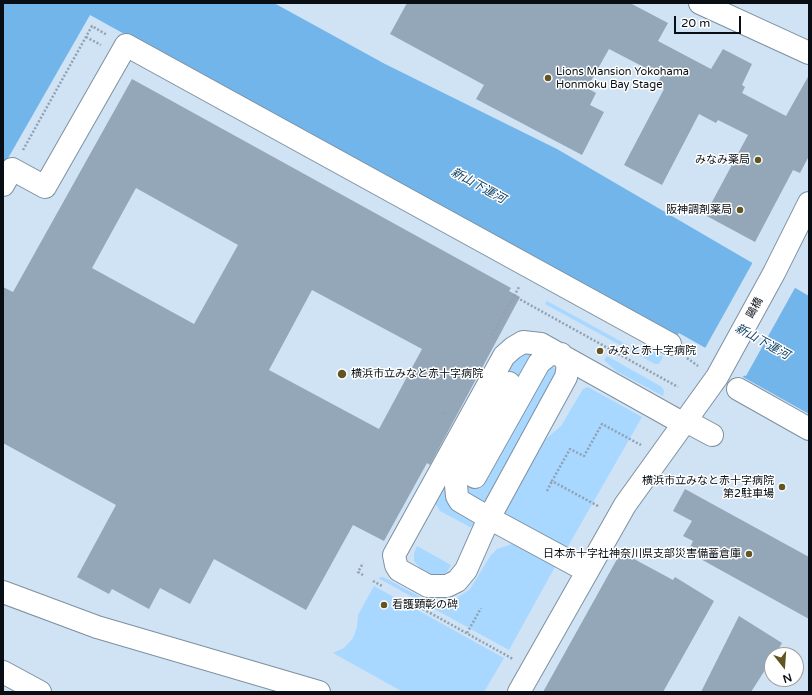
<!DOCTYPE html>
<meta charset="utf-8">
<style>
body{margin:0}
#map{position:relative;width:812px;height:695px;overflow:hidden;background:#cfe3f5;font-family:"Varela Round",sans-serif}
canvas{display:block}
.frame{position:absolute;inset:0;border:4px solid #080e14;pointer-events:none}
.north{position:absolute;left:764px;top:647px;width:40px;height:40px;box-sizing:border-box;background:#fff;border:1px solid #9c9fa1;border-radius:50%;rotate:163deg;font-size:11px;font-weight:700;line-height:16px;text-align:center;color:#080e14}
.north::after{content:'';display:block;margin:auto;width:14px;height:18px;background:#625522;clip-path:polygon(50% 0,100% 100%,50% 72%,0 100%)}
.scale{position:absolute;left:674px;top:16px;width:67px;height:18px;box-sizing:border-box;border:2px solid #080e14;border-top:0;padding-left:5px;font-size:12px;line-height:14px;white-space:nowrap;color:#080e14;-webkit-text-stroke:3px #fff;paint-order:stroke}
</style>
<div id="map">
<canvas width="812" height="695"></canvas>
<div class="frame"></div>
<div class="north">N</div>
<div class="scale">20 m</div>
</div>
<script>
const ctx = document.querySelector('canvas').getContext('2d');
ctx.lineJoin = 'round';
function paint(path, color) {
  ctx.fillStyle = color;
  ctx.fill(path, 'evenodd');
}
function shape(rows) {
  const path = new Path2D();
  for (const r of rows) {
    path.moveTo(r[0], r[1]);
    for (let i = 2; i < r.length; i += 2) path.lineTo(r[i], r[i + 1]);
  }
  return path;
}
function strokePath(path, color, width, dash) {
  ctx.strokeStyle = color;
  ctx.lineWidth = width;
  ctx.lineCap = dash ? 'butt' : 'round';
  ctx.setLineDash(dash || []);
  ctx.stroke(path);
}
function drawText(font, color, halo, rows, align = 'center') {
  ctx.font = font + ' "Varela Round","Noto Sans JP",sans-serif';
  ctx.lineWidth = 3;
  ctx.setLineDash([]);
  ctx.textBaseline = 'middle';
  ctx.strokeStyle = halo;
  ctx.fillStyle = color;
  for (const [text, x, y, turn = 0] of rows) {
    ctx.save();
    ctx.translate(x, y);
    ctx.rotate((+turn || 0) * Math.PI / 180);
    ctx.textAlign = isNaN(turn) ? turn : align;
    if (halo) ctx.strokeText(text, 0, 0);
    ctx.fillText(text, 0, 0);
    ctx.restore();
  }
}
paint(shape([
 [547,301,644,354,648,349,663,357,659,364,655,364,545,304],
 [528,353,533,354,534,358,523,378,520,376,515,386,502,379,449,477,448,496,460,511,475,521,475,525,470,527,440,511,435,503,435,495,507,363,513,358],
 [607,356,662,387,664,391,663,396,616,371,604,360],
 [551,366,558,371,487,501,481,503,466,495,467,475,543,369],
 [588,387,642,417,567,548,503,513,540,444,561,426,583,389],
 [512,544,520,546,556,565,509,650,378,578,383,577,426,600,434,602,450,600,457,598,470,589,491,555,497,549],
 [417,546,451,565,447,572,440,576,433,576,422,570,414,561,414,553],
 [374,586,504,658,484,692,403,692,333,653,344,648,353,638,357,627,358,615]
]), '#a8d7ff');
paint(shape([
 [3,3,274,3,385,64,557,149,809,296,809,414,743,377,746,371,679,333,675,338,90,15,3,167]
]), '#72b5eb');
paint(shape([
 [753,262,796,286,746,376,742,375,743,372,704,350]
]), '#cfe3f5');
paint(shape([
 [407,3,630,3,668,23,658,41,711,69,723,49,752,64,742,85,745,87,742,93,786,116,809,75,809,156,800,173,793,170,755,242,705,215,748,135,718,120,716,123,699,114,662,185,624,165,664,89,657,85,661,76,609,49,587,88,596,93,590,105,604,112,582,155,476,99,484,85,390,34],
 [132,79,511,288,509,291,520,297,430,465,427,463,384,541,353,525,306,610,214,559,190,604,160,588,149,609,112,589,109,594,77,577,116,505,3,443,3,287,13,292],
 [136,188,238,245,194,324,92,268],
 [312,290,422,349,379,429,269,370],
 [685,489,809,557,809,619,688,552,693,541,683,536,692,521,673,511],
 [621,552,673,580,675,577,714,601,663,692,543,692],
 [739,616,782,643,775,655,772,655,772,659,751,692,701,692]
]), '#94a7b8');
const minor = shape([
 [3,185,12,169,45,187,126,45,670,344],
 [738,389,809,429],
 [686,421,712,435],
 [475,477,539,363,549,355,555,354,561,354,568,365,566,377,489,518,460,501,457,496,456,485,459,475,509,383],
 [587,571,489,518,466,570,457,581,447,586,428,586,399,570,396,565,394,555,504,356,513,348,523,342,541,344,684,424],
 [3,592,97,627,319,692],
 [3,672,40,692],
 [519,692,625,505,717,377,774,273,809,203]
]);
const major = shape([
 [700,3,809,53]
]);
strokePath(minor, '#7d90a0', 24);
strokePath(major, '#7d90a0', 24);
strokePath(shape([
 [86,37,101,45],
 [23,150,92,26,107,35],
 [514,296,519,287],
 [492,335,514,296,678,387],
 [687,358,698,366],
 [442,412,447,414],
 [547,491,552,481],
 [598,506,552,481,570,449,584,456,602,424,641,445],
 [363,575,358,572,363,563],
 [373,581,382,586],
 [423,609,513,659],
 [467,633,481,608]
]), '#91a1af', 2.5, [2, 2]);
strokePath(minor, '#fff', 22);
strokePath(major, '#fff', 22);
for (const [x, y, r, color] of [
 [548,78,4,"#625522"],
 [758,160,4,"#625522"],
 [740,210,4,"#625522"],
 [600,351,4,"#625522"],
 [342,374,5,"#625522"],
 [782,487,4,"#625522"],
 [749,554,4,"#625522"],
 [384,605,4,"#625522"]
]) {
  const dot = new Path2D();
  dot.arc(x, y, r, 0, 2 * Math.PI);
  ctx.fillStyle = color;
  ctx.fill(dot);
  strokePath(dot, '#fff', 1.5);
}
drawText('11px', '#080e14', '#fff', [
 ["Lions Mansion Yokohama",556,72],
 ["Honmoku Bay Stage",556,85],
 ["みなみ薬局",750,160,"right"],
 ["阪神調剤薬局",732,210,"right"],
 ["みなと赤十字病院",608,351],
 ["横浜市立みなと赤十字病院",351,374],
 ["横浜市立みなと赤十字病院",774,481,"right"],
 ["第2駐車場",774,494,"right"],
 ["日本赤十字社神奈川県支部災害備蓄倉庫",741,554,"right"],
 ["看護顕彰の碑",392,605]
], 'left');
drawText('11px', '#080e14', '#fff', [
 ["鷗橋",755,308,-61]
]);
drawText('italic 12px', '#053a5e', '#fff', [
 ["新山下運河",478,186,29],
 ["新山下運河",762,342,29]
]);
</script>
